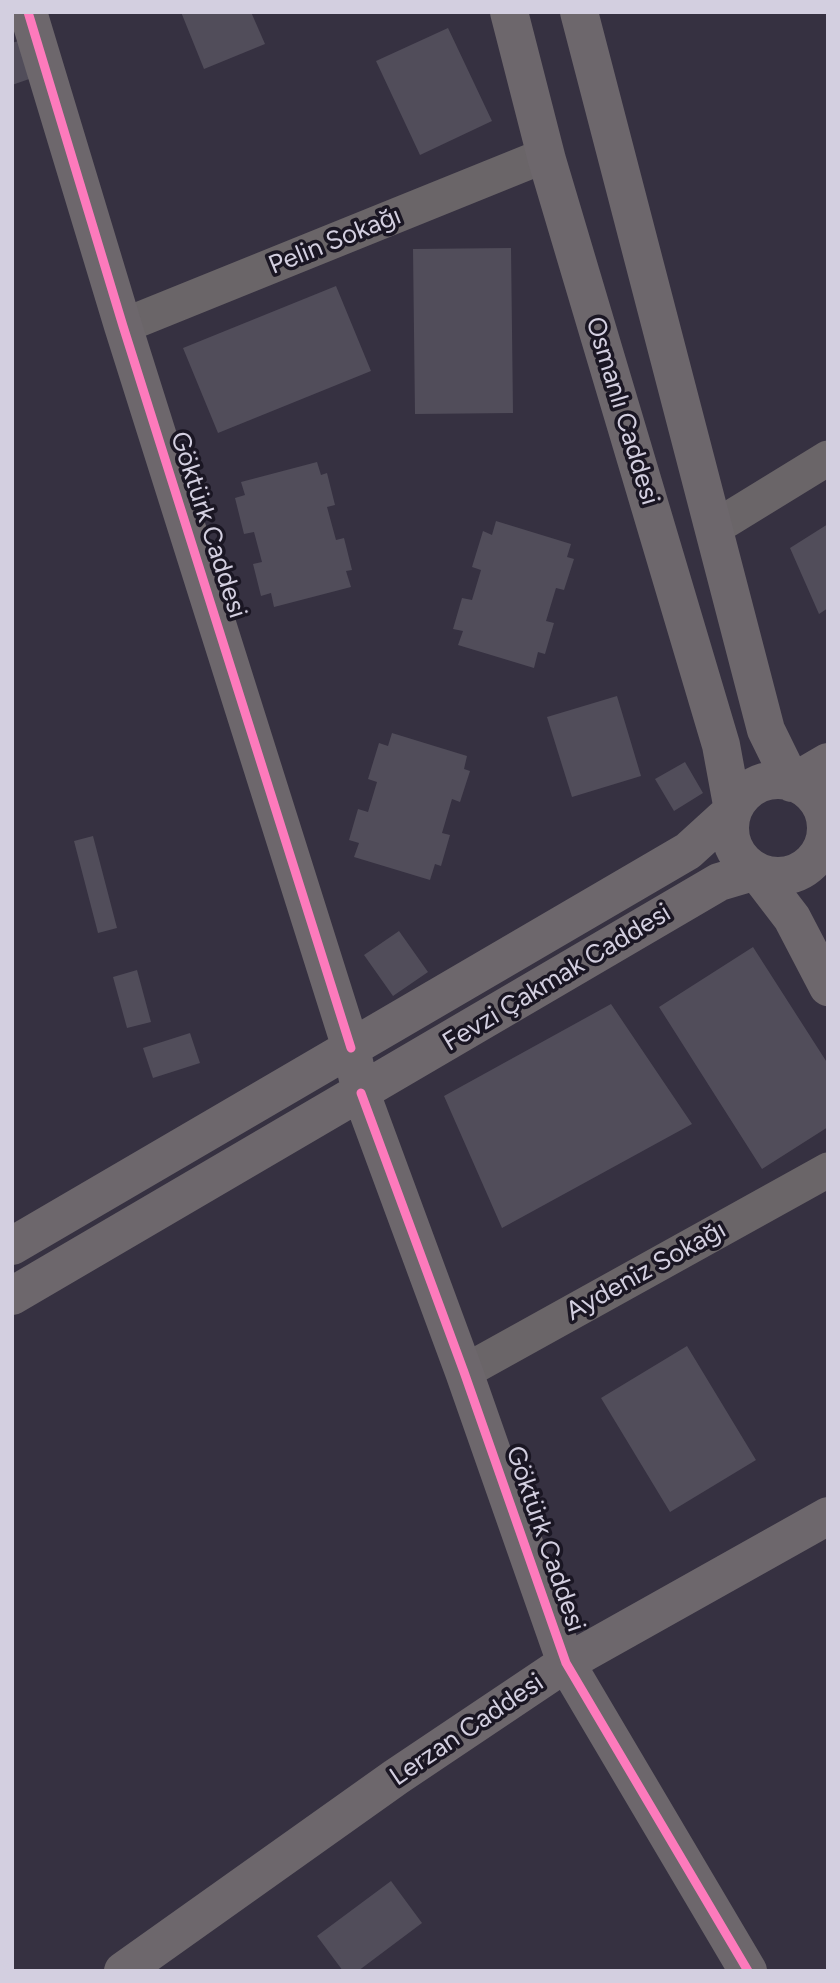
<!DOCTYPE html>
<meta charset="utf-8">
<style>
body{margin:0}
#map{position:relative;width:840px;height:1983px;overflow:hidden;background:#363141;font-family:Figtree,sans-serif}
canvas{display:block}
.frame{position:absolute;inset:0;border:14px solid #d3cfe0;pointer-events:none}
</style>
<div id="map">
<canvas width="840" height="1983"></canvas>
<div class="frame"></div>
</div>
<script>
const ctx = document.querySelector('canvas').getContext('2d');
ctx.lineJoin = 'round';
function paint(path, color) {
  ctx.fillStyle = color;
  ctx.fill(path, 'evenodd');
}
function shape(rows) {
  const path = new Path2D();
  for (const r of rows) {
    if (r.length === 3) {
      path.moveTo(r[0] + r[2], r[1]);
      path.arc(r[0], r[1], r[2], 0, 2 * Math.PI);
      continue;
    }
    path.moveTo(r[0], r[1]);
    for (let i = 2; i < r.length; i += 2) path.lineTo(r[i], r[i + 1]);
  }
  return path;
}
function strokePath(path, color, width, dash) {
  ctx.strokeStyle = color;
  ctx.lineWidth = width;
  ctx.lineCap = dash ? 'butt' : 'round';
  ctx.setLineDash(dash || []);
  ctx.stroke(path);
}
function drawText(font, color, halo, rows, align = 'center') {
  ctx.font = font + ' Figtree,sans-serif';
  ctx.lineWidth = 7;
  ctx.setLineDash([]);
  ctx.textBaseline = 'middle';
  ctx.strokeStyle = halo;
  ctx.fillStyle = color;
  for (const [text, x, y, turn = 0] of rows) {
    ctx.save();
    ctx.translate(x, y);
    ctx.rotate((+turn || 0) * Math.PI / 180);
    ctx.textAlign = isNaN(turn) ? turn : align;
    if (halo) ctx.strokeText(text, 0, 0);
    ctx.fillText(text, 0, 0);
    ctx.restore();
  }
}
paint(shape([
 [181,12,251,12,265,44,204,69],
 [448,28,492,121,420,155,376,61],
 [21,40,35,77,12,85,12,43],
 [511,248,513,413,415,414,413,249],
 [336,286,371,371,218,433,183,348],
 [317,462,321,475,327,473,335,505,327,507,336,540,344,538,352,570,346,571,351,587,274,607,271,593,261,596,253,564,262,562,254,532,244,534,235,498,245,495,241,482],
 [496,521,571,544,567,557,574,559,564,590,556,588,546,621,554,623,545,654,538,652,534,668,458,645,463,631,453,629,462,598,472,600,481,570,472,567,483,531,492,535],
 [828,524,828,608,819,614,790,548],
 [617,696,641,776,572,797,547,717],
 [392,733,467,756,464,769,470,771,460,802,452,799,442,833,450,835,441,866,435,864,430,880,354,857,359,843,349,840,358,809,368,812,377,782,368,779,379,743,388,746],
 [685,762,703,793,674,811,655,779],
 [93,836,117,928,98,933,74,841],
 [399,931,428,972,393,996,364,955],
 [753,947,828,1064,828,1127,762,1169,659,1007],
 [137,970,151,1022,127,1028,113,977],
 [611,1004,692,1124,502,1228,444,1096],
 [190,1033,200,1063,153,1078,143,1048],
 [687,1346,756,1460,670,1512,601,1398],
 [391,1881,422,1923,358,1971,343,1971,317,1936]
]), '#514d5a');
strokePath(shape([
 [123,326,546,155],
 [714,528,828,458],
 [464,1372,828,1170]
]), '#6a6568', 35);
strokePath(shape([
 [28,12,123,326,351,1048,361,1093,464,1372,566,1663,748,1971],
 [509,12,547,160,721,745,733,810],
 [579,12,766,730,792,783],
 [778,828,48],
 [792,783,828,762],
 [756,871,792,918,828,987],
 [12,1246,688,851,733,810],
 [12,1296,719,882,756,871],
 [123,1971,396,1777,566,1663,828,1516]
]), '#6d676c', 38);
strokePath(shape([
 [28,12,123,326,351,1048],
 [361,1093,464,1372,566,1663,748,1971]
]), '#fd7abc', 9);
drawText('26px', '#d3cfe0', '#1a1623', [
 ["Pelin Sokağı",335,241,-22],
 ["Osmanlı Caddesi",622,411,73],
 ["Göktürk Caddesi",208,525,72],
 ["Fevzi Çakmak Caddesi",557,978,-31],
 ["Aydeniz Sokağı",646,1271,-29],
 ["Göktürk Caddesi",545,1539,71],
 ["Lerzan Caddesi",467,1730,-34]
]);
</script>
